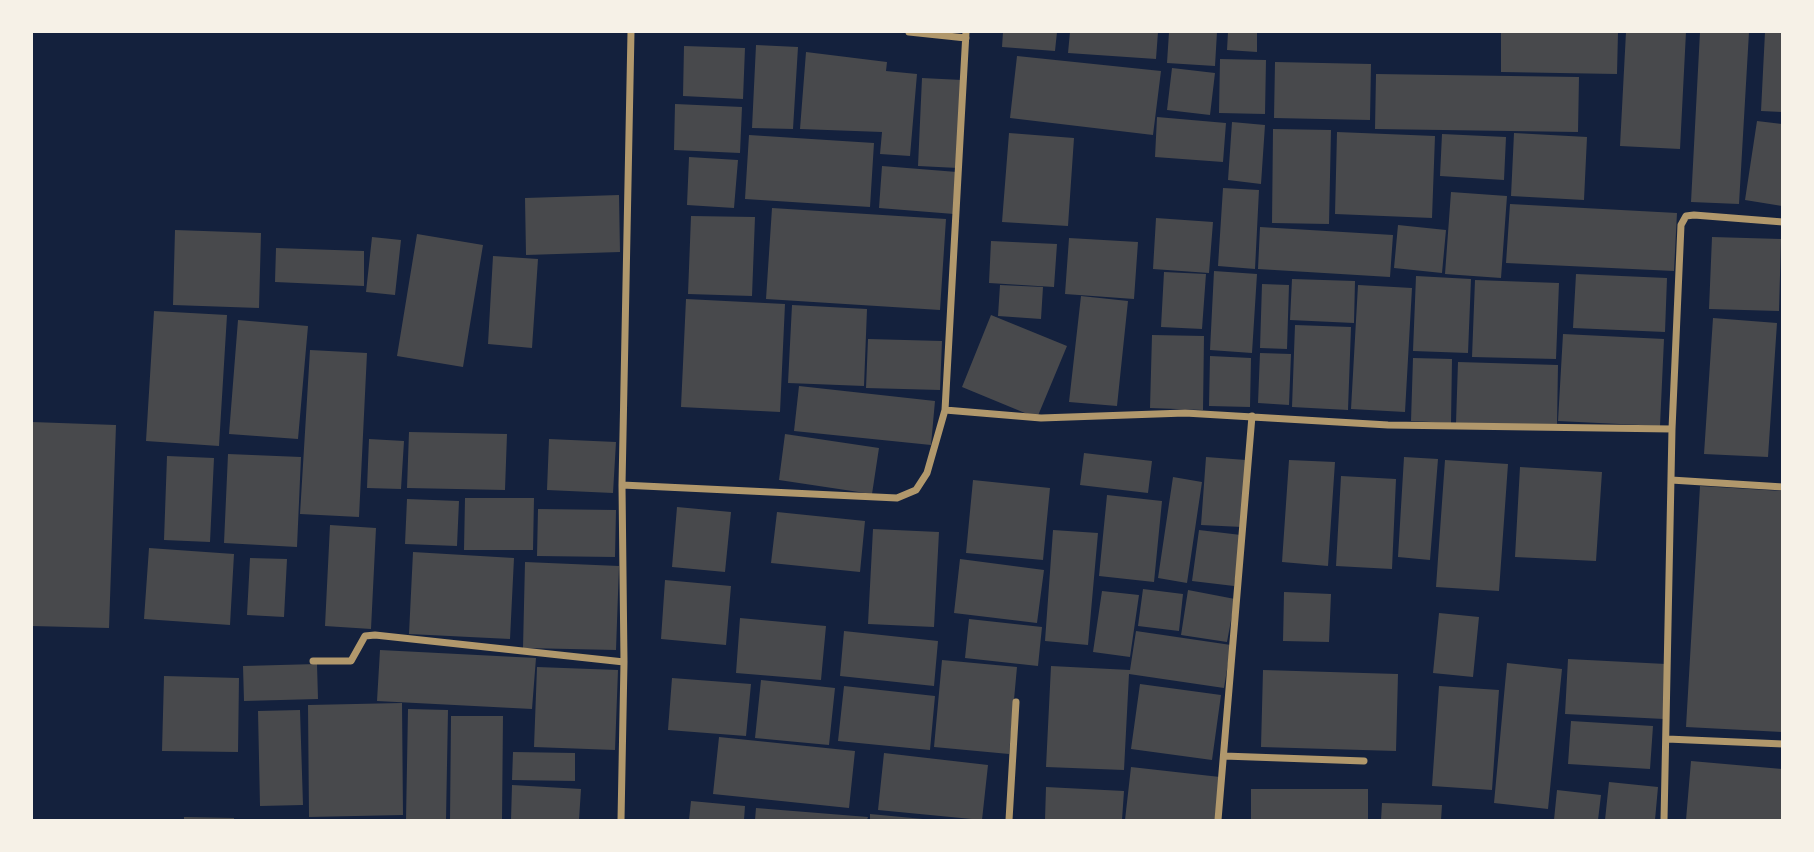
<!DOCTYPE html>
<style>
body{margin:0}
#map{position:relative;width:1814px;height:852px;overflow:hidden;background:#14213d;font-family:Mulish,sans-serif}
canvas{display:block}
.frame{position:absolute;inset:0;border:33px solid #f6f1e7;pointer-events:none}
</style>
<div id="map">
<canvas width="1814" height="852"></canvas>
<div class="frame"></div>
</div>
<script>
const ctx = document.querySelector('canvas').getContext('2d');
ctx.lineJoin = 'round';
function paint(path, color) {
  ctx.fillStyle = color;
  ctx.fill(path, 'evenodd');
}
function shape(rows) {
  const path = new Path2D();
  for (const r of rows) {
    path.moveTo(r[0], r[1]);
    for (let i = 2; i < r.length; i += 2) path.lineTo(r[i], r[i + 1]);
  }
  return path;
}
function strokePath(path, color, width, dash) {
  ctx.strokeStyle = color;
  ctx.lineWidth = width;
  ctx.lineCap = dash ? 'butt' : 'round';
  ctx.setLineDash(dash || []);
  ctx.stroke(path);
}
paint(shape([
 [1003,32,1057,32,1055,51,1002,47],
 [1070,32,1158,32,1156,59,1068,53],
 [1169,32,1217,32,1215,66,1167,63],
 [1228,32,1257,32,1257,52,1227,50],
 [1501,32,1618,32,1617,74,1501,72],
 [1626,32,1686,32,1680,149,1620,146],
 [1700,32,1749,32,1739,204,1691,202],
 [1765,32,1782,32,1782,112,1761,111],
 [756,45,798,47,793,129,752,128],
 [684,46,745,48,743,99,683,96],
 [806,52,887,62,886,71,917,74,910,156,880,154,882,132,800,129],
 [1017,56,1161,71,1153,135,1010,118],
 [1220,59,1266,60,1265,114,1219,113],
 [1275,62,1371,64,1370,120,1274,118],
 [1172,68,1215,73,1210,115,1167,110],
 [1376,74,1579,77,1578,132,1375,129],
 [922,78,962,80,958,168,918,166],
 [675,104,742,107,740,153,674,150],
 [1157,117,1226,123,1223,162,1155,157],
 [1757,121,1782,124,1782,206,1745,200],
 [1232,122,1265,125,1261,184,1228,180],
 [1273,129,1331,130,1329,224,1272,223],
 [1337,132,1435,136,1432,218,1335,214],
 [1009,133,1074,138,1068,226,1002,222],
 [1514,133,1587,137,1584,200,1511,196],
 [1442,134,1506,137,1504,180,1440,176],
 [749,135,874,143,870,207,745,199],
 [689,157,738,160,734,208,687,205],
 [882,166,957,172,954,214,879,208],
 [1223,188,1259,190,1255,269,1218,266],
 [1451,192,1507,196,1501,278,1445,274],
 [619,195,620,252,526,255,525,198],
 [1510,204,1677,213,1674,271,1506,263],
 [772,208,946,219,940,310,766,299],
 [691,216,755,217,752,296,688,294],
 [1156,218,1213,222,1209,273,1153,269],
 [1398,225,1446,230,1442,273,1394,268],
 [1260,227,1393,235,1390,277,1258,269],
 [175,230,261,233,259,308,173,305],
 [417,234,483,245,463,367,397,356],
 [372,237,401,240,395,295,366,292],
 [1712,237,1781,239,1779,311,1709,309],
 [1069,238,1138,242,1134,299,1065,294],
 [991,241,1057,244,1054,287,989,283],
 [276,248,364,251,364,286,275,282],
 [493,256,538,259,532,348,488,344],
 [1214,271,1257,274,1252,353,1210,350],
 [1164,272,1206,274,1202,329,1161,327],
 [1576,274,1667,278,1665,332,1573,328],
 [1416,276,1471,279,1468,353,1413,351],
 [1292,279,1355,281,1354,323,1290,320],
 [1475,280,1559,283,1556,359,1472,357],
 [1262,284,1289,285,1287,349,1260,348],
 [1000,285,1043,287,1041,319,998,316],
 [1358,285,1412,288,1405,412,1351,409],
 [1081,296,1128,301,1117,406,1069,402],
 [686,299,785,304,780,412,681,407],
 [792,305,867,309,864,386,788,383],
 [154,311,227,315,219,446,146,441],
 [991,315,1067,346,1037,418,962,387],
 [1713,318,1777,323,1768,457,1704,454],
 [238,320,308,326,298,439,229,434],
 [1295,325,1351,327,1348,410,1292,407],
 [1563,334,1664,339,1660,426,1558,421],
 [1152,335,1204,336,1203,410,1150,408],
 [868,339,942,341,940,390,866,388],
 [310,350,367,353,359,517,300,514],
 [1260,353,1291,354,1289,405,1258,403],
 [1210,356,1251,358,1250,407,1209,406],
 [1413,358,1452,359,1451,423,1411,421],
 [1458,362,1558,365,1557,425,1456,423],
 [799,386,935,401,931,445,794,431],
 [32,422,116,425,109,628,32,626],
 [409,432,507,434,505,490,407,488],
 [785,434,879,448,872,494,779,480],
 [369,439,404,441,401,489,367,488],
 [549,439,616,442,613,493,547,490],
 [1084,453,1152,461,1148,493,1080,485],
 [228,454,301,457,297,547,224,543],
 [167,456,214,458,210,542,164,540],
 [1206,457,1246,460,1242,527,1201,525],
 [1404,457,1438,459,1430,560,1398,557],
 [1289,460,1335,462,1328,566,1282,562],
 [1445,460,1508,464,1499,591,1436,587],
 [1520,467,1602,472,1596,561,1515,557],
 [1341,476,1396,479,1392,569,1336,566],
 [1173,477,1202,482,1187,583,1158,578],
 [973,480,1050,488,1043,560,966,553],
 [1700,486,1782,491,1782,732,1686,727],
 [1107,495,1162,501,1154,582,1099,576],
 [465,498,534,498,533,550,464,550],
 [407,499,459,501,457,546,405,544],
 [677,507,731,512,725,572,672,567],
 [538,509,616,510,615,557,537,556],
 [777,512,865,521,860,572,771,563],
 [330,525,376,528,371,629,325,626],
 [873,529,939,532,934,627,868,624],
 [1053,530,1098,533,1088,645,1045,641],
 [1199,530,1241,535,1234,586,1192,581],
 [149,548,234,554,230,625,144,619],
 [413,552,514,558,510,639,409,634],
 [250,558,287,559,284,617,247,615],
 [960,559,1044,570,1037,623,954,613],
 [525,562,619,566,616,650,523,648],
 [665,580,731,586,726,645,661,639],
 [1143,589,1183,594,1179,631,1138,626],
 [1188,590,1235,599,1227,642,1181,635],
 [1102,591,1139,595,1130,657,1093,652],
 [1284,592,1331,594,1329,642,1283,641],
 [1439,613,1479,617,1473,677,1433,673],
 [740,618,826,626,821,680,736,673],
 [969,619,1042,627,1038,666,965,658],
 [844,631,938,641,934,686,840,676],
 [1136,631,1231,645,1224,688,1129,674,1124,770,1046,767,1051,666,1130,670],
 [380,650,536,658,532,709,377,701],
 [1568,659,1666,664,1664,719,1565,714],
 [942,660,1017,667,1009,754,934,747],
 [1507,663,1562,669,1548,809,1494,803],
 [317,664,318,699,244,701,243,666],
 [537,667,618,670,615,750,534,747],
 [1263,670,1398,674,1396,751,1261,747],
 [164,676,239,678,238,752,162,751],
 [672,678,751,684,746,736,668,730],
 [761,680,835,688,829,745,755,738],
 [1140,684,1221,695,1212,760,1131,749],
 [844,686,935,696,930,750,838,741],
 [1439,686,1499,690,1492,790,1432,786],
 [402,703,403,815,309,817,308,705],
 [408,709,448,710,446,820,406,820],
 [300,710,303,805,260,806,258,711],
 [451,716,503,716,502,820,450,820],
 [1571,721,1653,726,1650,769,1568,764],
 [719,737,855,751,849,808,713,794],
 [513,752,575,753,575,781,512,780],
 [884,753,988,765,982,820,878,810],
 [1691,761,1782,769,1782,820,1686,820],
 [1131,767,1220,777,1215,820,1125,820],
 [1609,782,1658,787,1655,820,1605,820],
 [512,785,581,789,579,820,511,820],
 [1046,787,1124,791,1122,820,1045,820],
 [1251,789,1368,789,1368,820,1251,820],
 [1557,790,1601,795,1598,820,1554,820],
 [691,801,745,806,744,820,689,820],
 [1382,803,1442,805,1441,820,1381,820],
 [756,808,868,817,867,820,755,820],
 [870,814,923,819,923,820,870,820],
 [184,817,234,818,234,820,184,820]
]), '#48494c');
strokePath(shape([
 [909,32,966,38],
 [945,410,966,32],
 [1671,480,1783,487],
 [622,485,897,498,916,490,927,473,945,410,1041,418,1185,413,1388,425,1672,429],
 [313,661,351,661,365,636,375,635,624,662],
 [1667,739,1783,744],
 [1224,756,1364,761],
 [621,820,624,662,622,485,631,32],
 [1009,820,1016,702],
 [1218,820,1252,416],
 [1664,820,1672,429,1681,225,1686,216,1694,215,1783,222]
]), '#b1986c', 7);
</script>
